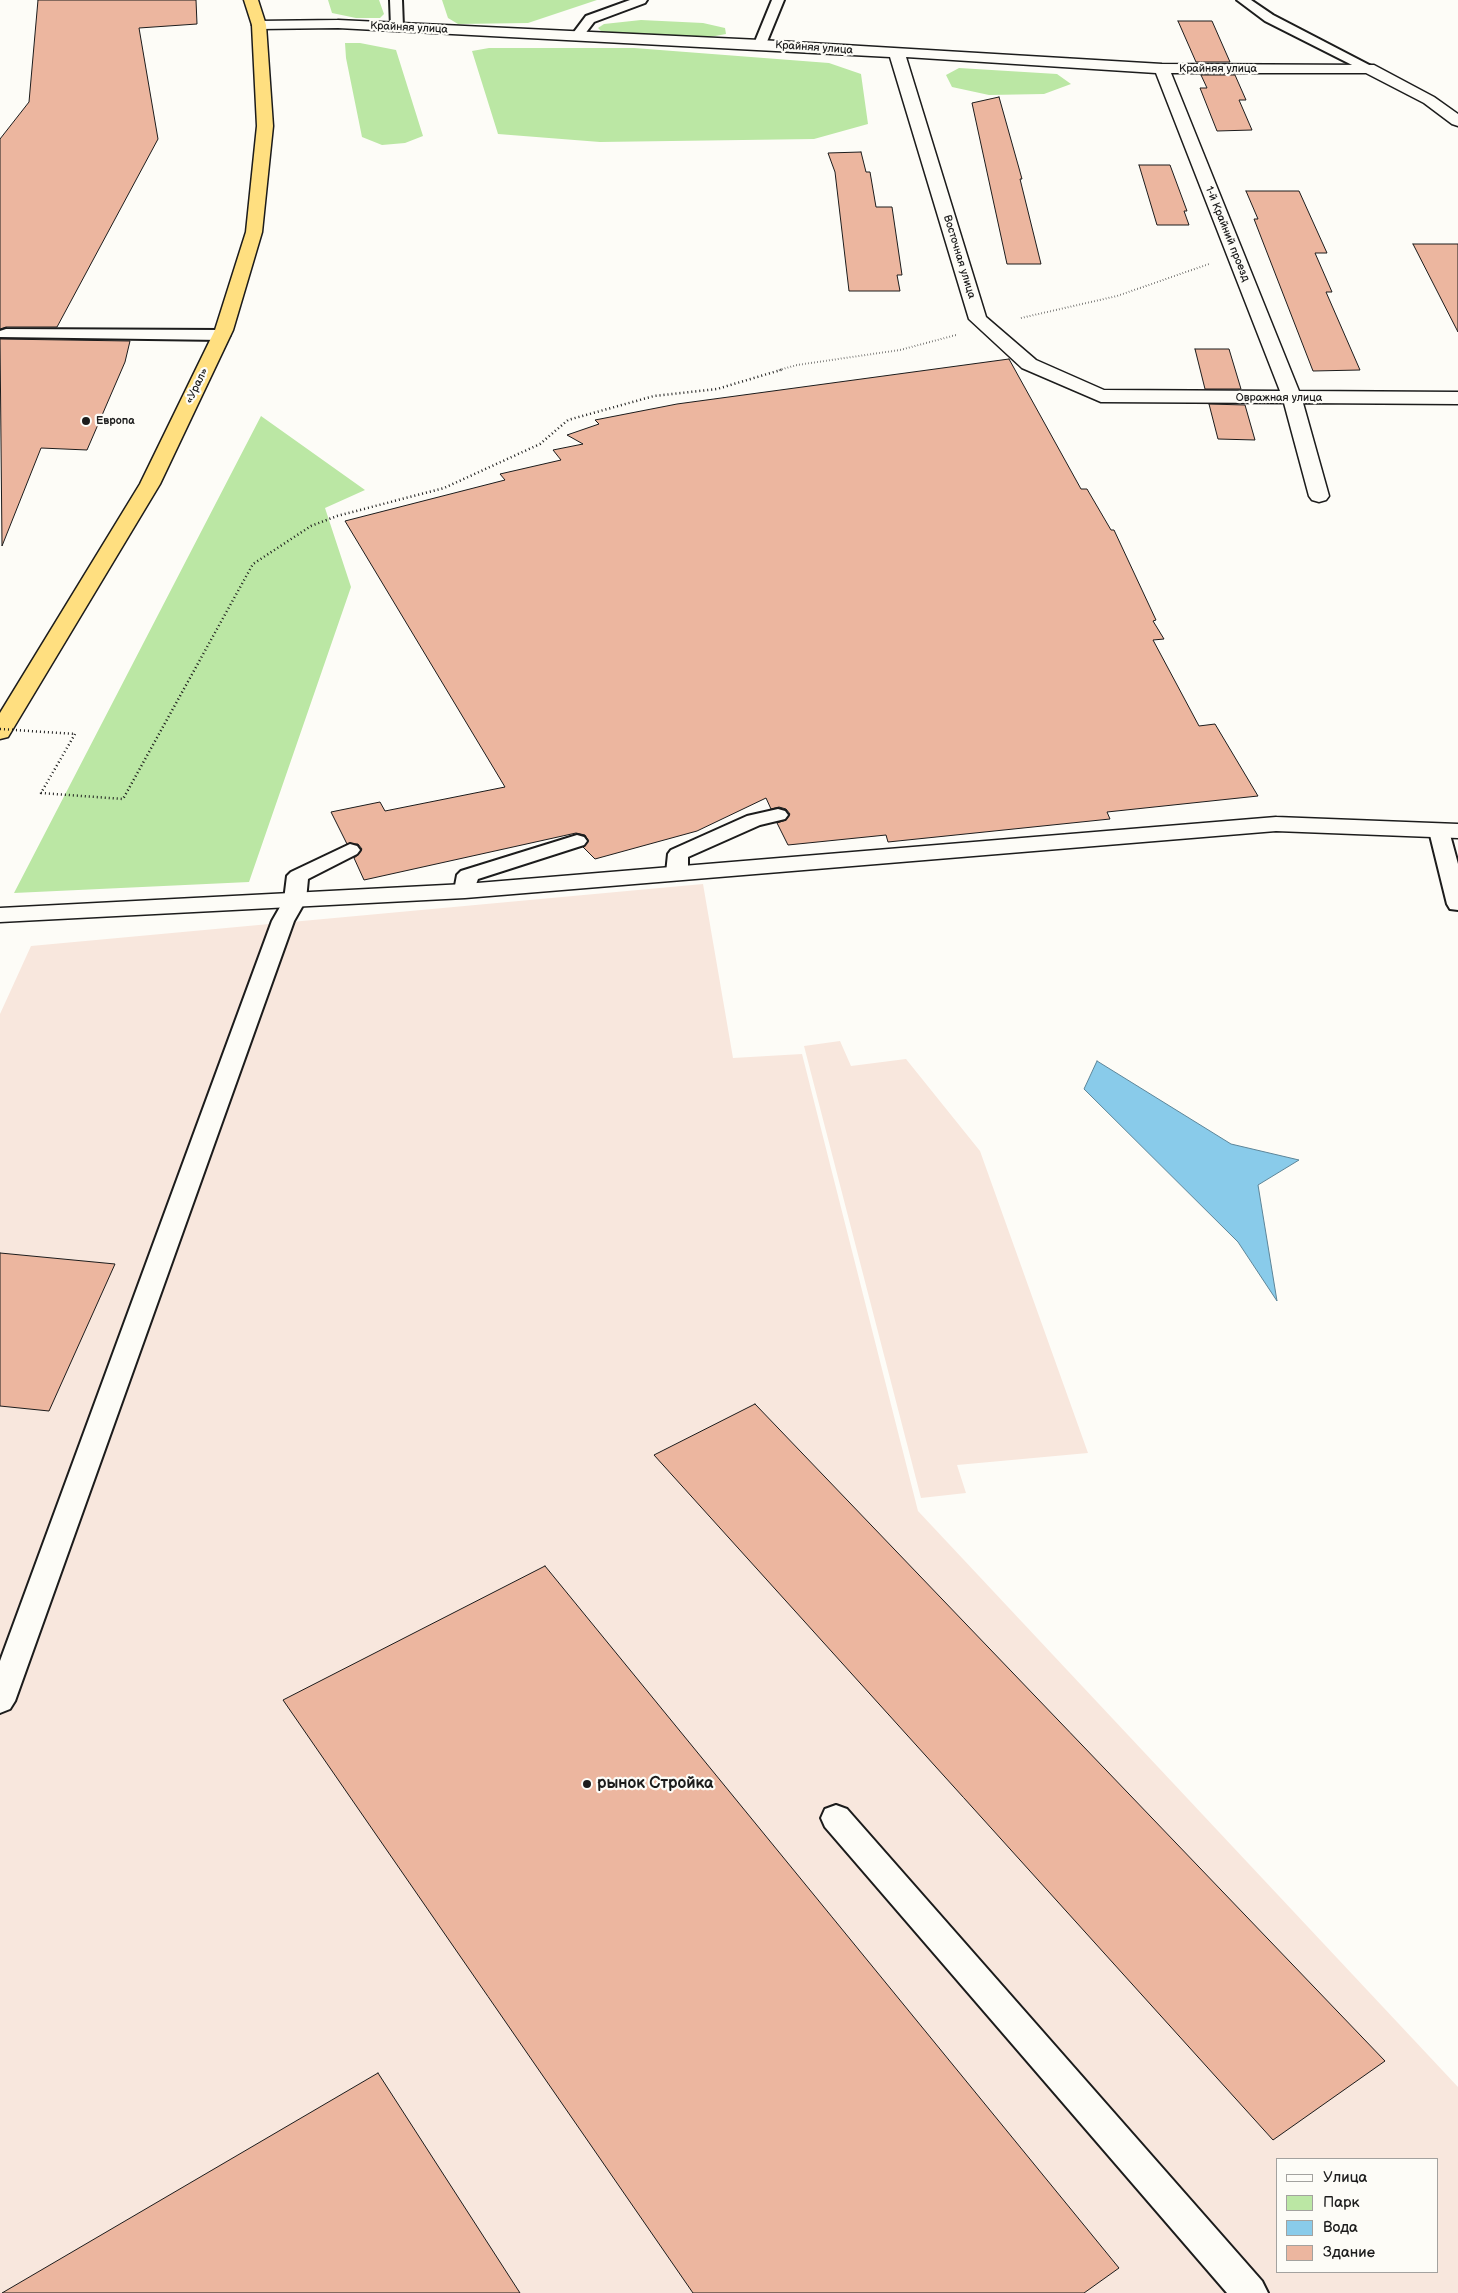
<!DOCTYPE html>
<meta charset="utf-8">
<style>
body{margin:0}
#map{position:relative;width:1458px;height:2293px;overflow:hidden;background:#fdfcf7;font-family:"Balsamiq Sans",sans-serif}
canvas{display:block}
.legend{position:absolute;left:1276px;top:2158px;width:162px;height:115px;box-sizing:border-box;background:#fdfcf7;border:1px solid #a3a29f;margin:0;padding:6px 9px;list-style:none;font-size:15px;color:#1c1c1c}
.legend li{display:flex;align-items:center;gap:10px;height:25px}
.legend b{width:25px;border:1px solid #a3a29f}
</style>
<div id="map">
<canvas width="1458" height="2293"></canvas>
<ul class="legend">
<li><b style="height:6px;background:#fdfcf7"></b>Улица</li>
<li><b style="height:14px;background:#bbe7a4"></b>Парк</li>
<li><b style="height:14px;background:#89cbea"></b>Вода</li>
<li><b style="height:14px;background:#ecb69f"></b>Здание</li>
</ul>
</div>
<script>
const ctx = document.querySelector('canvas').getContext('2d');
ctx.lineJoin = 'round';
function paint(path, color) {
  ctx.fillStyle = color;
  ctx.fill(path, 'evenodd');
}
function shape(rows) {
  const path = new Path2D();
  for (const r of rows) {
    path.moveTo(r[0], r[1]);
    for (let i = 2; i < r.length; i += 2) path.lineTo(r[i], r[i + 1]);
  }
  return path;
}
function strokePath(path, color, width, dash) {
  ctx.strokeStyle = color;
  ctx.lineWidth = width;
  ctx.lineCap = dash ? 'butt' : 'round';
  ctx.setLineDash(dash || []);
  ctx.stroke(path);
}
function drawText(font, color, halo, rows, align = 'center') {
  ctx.font = font + ' "Balsamiq Sans",sans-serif';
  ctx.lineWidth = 4.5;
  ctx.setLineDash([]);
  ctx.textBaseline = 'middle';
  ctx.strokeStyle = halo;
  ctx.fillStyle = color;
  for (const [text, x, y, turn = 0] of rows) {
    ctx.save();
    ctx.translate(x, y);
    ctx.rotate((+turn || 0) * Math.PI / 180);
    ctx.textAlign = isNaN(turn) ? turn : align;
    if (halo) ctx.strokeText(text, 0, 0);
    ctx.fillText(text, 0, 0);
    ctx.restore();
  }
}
paint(shape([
 [703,884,733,1058,802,1054,918,1511,1458,2087,1458,2293,0,2293,0,1014,31,946],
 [1277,2159,1437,2159,1437,2272,1277,2272],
 [840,1041,851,1066,906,1059,980,1151,1088,1453,957,1465,966,1493,921,1498,804,1046]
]), '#f8e7dd');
paint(shape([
 [328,0,379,0,384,14,380,18,356,18,332,13],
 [442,0,597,0,528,23,458,24,448,18],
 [641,20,703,23,725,28,726,34,710,37,602,32,598,28,604,24],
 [345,43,360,43,396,50,423,136,405,143,382,145,362,137,346,58],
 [489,48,634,48,829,63,861,74,868,124,814,139,600,142,498,134,472,51],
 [959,68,1057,74,1071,84,1044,94,989,95,952,87,946,75],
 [261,416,365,490,325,508,351,587,249,882,14,893]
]), '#bbe7a4');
const water = shape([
 [1097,1061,1231,1144,1299,1160,1258,1185,1277,1301,1238,1242,1084,1089,1097,1061]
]);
paint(water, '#89cbea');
strokePath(water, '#5d8598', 1);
const building = shape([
 [38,0,196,0,197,24,139,28,158,139,57,327,6,327,0,329,0,139,29,102,38,0],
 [1178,21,1212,21,1230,62,1196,62,1178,21],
 [1201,75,1235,75,1246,100,1239,100,1252,130,1217,131,1200,88,1207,88,1201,75],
 [999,97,1022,179,1020,179,1041,264,1007,264,972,103,999,97],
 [861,152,866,172,870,172,876,207,892,207,902,275,897,275,900,291,849,291,835,172,828,153,861,152],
 [1139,165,1170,165,1187,211,1184,211,1189,225,1157,225,1139,165],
 [1246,191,1299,191,1327,253,1315,253,1332,292,1326,292,1360,370,1313,371,1254,219,1258,219,1246,191],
 [1413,244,1458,244,1458,332,1413,244],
 [0,339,130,341,125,362,87,450,41,448,2,546,0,339],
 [1195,349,1229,349,1241,389,1205,389,1195,349],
 [1009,359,1081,489,1087,489,1111,530,1114,530,1156,620,1153,621,1164,639,1153,640,1199,726,1215,724,1258,796,1107,812,1110,819,888,842,886,835,788,845,777,823,786,820,790,814,786,809,779,807,771,809,766,798,697,831,595,859,583,847,588,840,585,835,576,833,364,880,354,858,358,855,362,849,358,844,347,844,331,812,380,802,385,811,505,787,345,521,505,480,500,474,561,460,553,450,583,444,567,435,599,424,595,420,677,404,1009,359],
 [1209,404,1245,405,1255,440,1218,439,1209,404],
 [0,1253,115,1264,49,1411,0,1406,0,1253],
 [755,1404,1385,2061,1273,2140,654,1455,755,1404],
 [545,1566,1119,2268,1084,2293,693,2293,283,1700,545,1566],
 [378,2073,520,2293,2,2293,378,2073]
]);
paint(building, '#ecb69f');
strokePath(building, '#1c1c1c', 1);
const lane = shape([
 [390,0,402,0,403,27,401,30,393,30,391,27,390,0],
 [630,0,647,0,645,3,594,22,581,39,573,39,571,36,586,16,630,0],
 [772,0,784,0,766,44,760,48,756,47,754,44,772,0],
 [1237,0,1251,0,1273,15,1375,68,1369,72,1364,71,1265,21,1237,0],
 [6,329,222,330,228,332,230,335,228,338,222,340,0,337,0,331,6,329],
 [778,809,785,811,788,815,785,819,760,825,688,857,688,873,684,877,677,879,670,877,666,873,668,854,671,850,747,816,778,809],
 [1439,825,1446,827,1449,831,1458,864,1458,910,1450,909,1447,904,1429,831,1432,827,1439,825],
 [577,835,584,837,587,841,584,845,478,879,472,895,465,897,458,895,454,891,457,875,461,871,577,835],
 [350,844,357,846,360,850,357,854,308,879,306,900,294,921,15,1701,10,1709,0,1713,0,1661,272,921,284,900,287,876,291,872,350,844],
 [836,1805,847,1809,1262,2281,1268,2293,1227,2293,825,1827,821,1818,825,1809,836,1805]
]);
const street = shape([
 [338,20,760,40,1162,64,1374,65,1434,97,1458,114,1458,126,1452,124,1424,103,1366,73,1171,73,1299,391,1458,392,1458,404,1303,403,1329,496,1326,500,1319,502,1312,500,1309,496,1284,403,1101,402,1022,368,969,319,890,57,338,28,259,29,252,25,259,21,338,20],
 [906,57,1156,73,1280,391,1104,390,1036,360,986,317,906,57],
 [1276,817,1458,824,1458,838,1276,831,465,898,0,922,0,908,465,884,1276,817]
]);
const highway = shape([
 [244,0,258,0,266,25,273,126,262,232,233,330,160,484,11,732,8,737,0,739,0,713,140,484,215,330,246,232,257,126,252,25,244,0]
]);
strokePath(lane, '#1c1c1c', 4);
strokePath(street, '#1c1c1c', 3);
strokePath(highway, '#1c1c1c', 3);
strokePath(shape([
 [1021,318,1117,296,1209,264],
 [779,370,797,365,900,350,956,335]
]), '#1c1c1c', 2, [0.5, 2.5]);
strokePath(shape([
 [75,734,41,793,123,799,253,564,311,526,337,516,444,488,540,444,568,420,654,396,717,389,784,369]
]), '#1c1c1c', 2.5, [1, 3]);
paint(lane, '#fdfcf7');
paint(street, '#fdfcf7');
paint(highway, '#ffdf80');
strokePath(shape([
 [0,729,75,734]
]), '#1c1c1c', 2.5, [1, 3]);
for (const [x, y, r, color] of [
 [86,421,5,"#1c1c1c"],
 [587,1784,5,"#1c1c1c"]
]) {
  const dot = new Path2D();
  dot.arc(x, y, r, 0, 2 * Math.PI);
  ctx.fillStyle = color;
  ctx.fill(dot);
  strokePath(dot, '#fdfcf7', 2);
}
drawText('11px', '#1c1c1c', '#fdfcf7', [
 ["Крайняя улица",409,28,3],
 ["Крайняя улица",814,48,4],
 ["Крайняя улица",1218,69],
 ["1-й Крайний проезд",1227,234,68],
 ["Восточная улица",959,257,73],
 ["«Урал»",197,386,-64],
 ["Овражная улица",1279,398]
]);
drawText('bold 11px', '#1c1c1c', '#fdfcf7', [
 ["Европа",96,421]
], 'left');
drawText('bold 16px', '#1c1c1c', '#fdfcf7', [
 ["рынок Стройка",597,1784]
], 'left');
</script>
